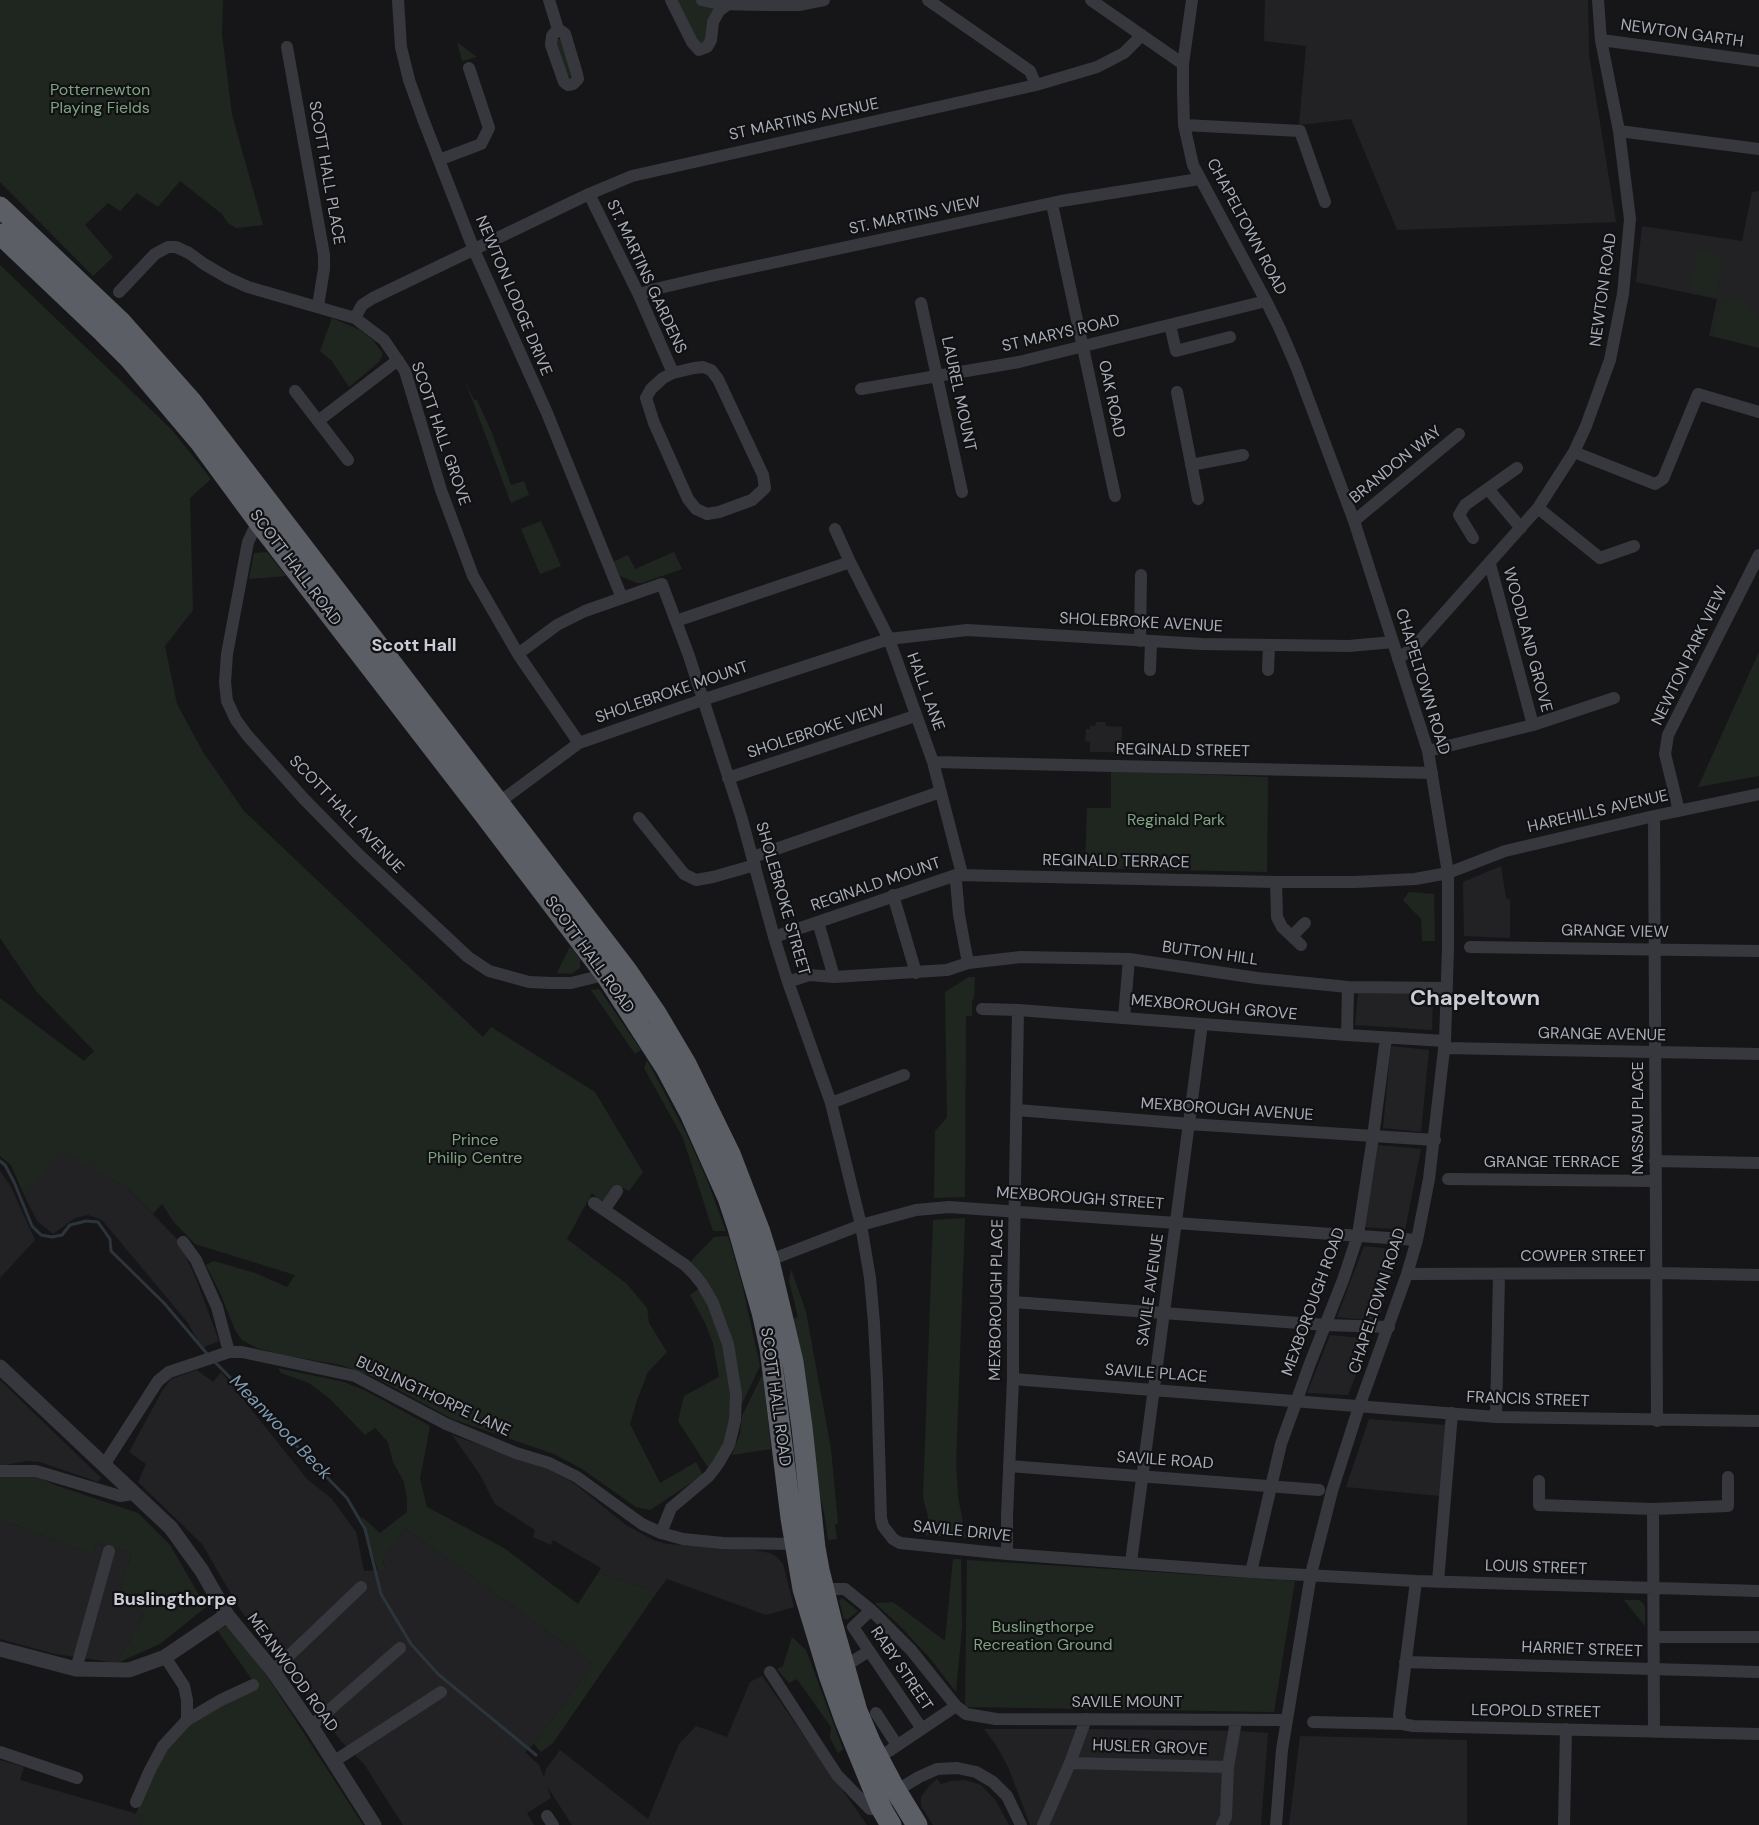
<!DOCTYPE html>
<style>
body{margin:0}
canvas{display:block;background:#161618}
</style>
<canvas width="1759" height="1825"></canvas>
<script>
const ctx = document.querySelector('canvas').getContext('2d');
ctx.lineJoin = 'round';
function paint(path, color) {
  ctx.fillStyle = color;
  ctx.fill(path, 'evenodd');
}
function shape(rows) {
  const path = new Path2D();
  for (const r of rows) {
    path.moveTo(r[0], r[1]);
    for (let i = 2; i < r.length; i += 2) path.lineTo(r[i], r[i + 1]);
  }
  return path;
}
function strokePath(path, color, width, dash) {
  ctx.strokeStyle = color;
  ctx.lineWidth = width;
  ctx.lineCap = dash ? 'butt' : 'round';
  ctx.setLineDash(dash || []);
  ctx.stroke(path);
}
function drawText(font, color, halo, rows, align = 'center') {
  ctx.font = font + ' "DM Sans",sans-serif';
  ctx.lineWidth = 4.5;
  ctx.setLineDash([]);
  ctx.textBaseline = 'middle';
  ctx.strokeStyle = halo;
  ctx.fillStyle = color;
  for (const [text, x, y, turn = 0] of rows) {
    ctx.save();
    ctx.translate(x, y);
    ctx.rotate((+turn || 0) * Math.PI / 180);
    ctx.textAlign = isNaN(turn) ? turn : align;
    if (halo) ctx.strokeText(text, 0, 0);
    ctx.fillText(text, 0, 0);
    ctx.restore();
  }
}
paint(shape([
 [1265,0,1588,0,1589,55,1616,222,1397,230,1351,119,1299,125,1306,46,1264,41],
 [1759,191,1759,345,1709,336,1717,299,1636,282,1642,226,1742,241,1752,192],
 [1096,722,1105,722,1106,726,1122,727,1121,752,1090,752,1090,742,1085,741,1086,729,1090,729,1090,726,1095,726],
 [1501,866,1506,898,1510,900,1510,938,1464,936,1463,882],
 [1433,992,1432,1030,1355,1025,1358,993],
 [1391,1046,1429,1050,1421,1132,1383,1128],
 [1378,1145,1421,1149,1405,1230,1365,1227],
 [60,1150,125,1186,179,1241,196,1279,219,1341,202,1348,188,1323,102,1220,88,1215,75,1218,53,1234,37,1221,25,1197],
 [0,1171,11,1187,35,1240,0,1278],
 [1364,1246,1400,1250,1378,1321,1337,1317],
 [1330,1335,1370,1339,1348,1395,1307,1393],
 [197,1370,213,1382,221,1372,307,1479,332,1499,356,1532,364,1571,385,1570,383,1559,405,1528,593,1664,534,1744,525,1752,539,1765,544,1778,546,1769,560,1750,648,1819,679,1744,696,1726,727,1737,750,1682,762,1676,867,1825,572,1825,547,1786,551,1798,527,1813,534,1825,403,1825,364,1764,341,1741,272,1649,241,1611,202,1544,138,1482,146,1464,129,1452,162,1391,171,1379],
 [0,1380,101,1478,98,1482,40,1462,27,1461,0,1466],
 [1369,1419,1445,1425,1440,1496,1346,1487],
 [452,1435,551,1470,575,1484,626,1525,653,1540,667,1544,754,1550,770,1553,777,1557,783,1564,794,1607,766,1615,667,1579,657,1592,598,1573,601,1568,553,1540,551,1545,533,1537,535,1530,495,1504,479,1473],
 [0,1519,92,1554,97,1543,132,1553,120,1588,144,1615,117,1663,55,1654,0,1639],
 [984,1729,1092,1729,1241,1731,1268,1733,1261,1825,1030,1825,1009,1769,998,1748],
 [1300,1736,1467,1740,1467,1825,1289,1825],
 [0,1760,24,1767,20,1780,144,1816,141,1825,0,1825],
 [937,1779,941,1784,952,1781,965,1780,981,1785,996,1801,1009,1825,933,1825,921,1806,921,1797,929,1786]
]), '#222225');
paint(shape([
 [0,0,223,0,222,34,232,115,263,225,236,228,228,223,222,214,180,181,158,207,137,193,120,211,108,203,85,225,113,257,93,276,0,182],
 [675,0,696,0,709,6,714,10,706,39,703,42,698,44],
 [559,39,561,39,573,75,570,77,565,75,556,41],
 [457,42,477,57,462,61],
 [1697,251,1723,255,1717,297,1691,293],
 [0,265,172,430,211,479,190,498,193,610,165,646,177,704,203,752,244,811,483,1037,491,1027,595,1092,643,1172,629,1191,617,1185,604,1200,601,1201,592,1193,567,1239,627,1284,647,1308,649,1323,667,1352,648,1372,637,1400,630,1424,660,1483,696,1462,703,1475,650,1510,636,1507,582,1469,554,1454,452,1419,374,1377,341,1365,283,1355,257,1348,242,1340,235,1330,221,1295,206,1265,214,1261,255,1273,287,1287,295,1275,195,1244,173,1221,162,1204,153,1214,125,1186,61,1151,25,1197,11,1165,0,1156,0,998,84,1061,94,1051,36,991,0,938],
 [1727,299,1744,301,1759,320,1759,348,1712,336,1719,308],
 [332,318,360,330,373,340,383,354,379,362,349,387,332,361,320,351],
 [464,378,474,400,477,400,492,433,511,485,524,481,529,495,511,503],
 [541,521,561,566,540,574,521,529],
 [267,552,286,576,249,579,254,553],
 [674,552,682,569,642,583,637,583,620,576,613,562,628,555,635,569],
 [1759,652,1759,776,1698,787],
 [1111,771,1268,777,1267,872,1085,868,1087,808,1111,808],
 [1409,892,1434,894,1435,941,1422,941,1421,919,1403,900],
 [570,946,580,959,580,968,571,974,557,973],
 [969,977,975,977,974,997,972,1002,972,1016,966,1016,965,1197,934,1198,935,1131,947,1118,945,992],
 [599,989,641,1050,635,1054,591,990],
 [647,1060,686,1133,707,1180,726,1231,713,1231,683,1138,644,1068],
 [965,1218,956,1464,958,1497,966,1538,926,1535,928,1516,923,1498,933,1220],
 [728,1236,742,1284,760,1366,740,1408,739,1372,728,1326,718,1302,690,1262,714,1237],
 [791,1269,806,1312,831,1449,838,1524,835,1524,837,1539,828,1540,824,1512,809,1453,790,1320,798,1317,789,1281],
 [700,1288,720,1330,730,1378,731,1419,721,1451,709,1469,678,1421,684,1396,719,1377,713,1343,705,1323,690,1295],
 [278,1368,344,1382,366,1391,430,1426,420,1479,427,1507,504,1548,578,1604,598,1573,657,1592,553,1743,541,1752,534,1744,593,1664,405,1528,383,1559,385,1571,378,1571,361,1516,380,1533,407,1512,407,1499,404,1482,393,1462,388,1442,375,1428,365,1435,329,1398,309,1383,281,1373],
 [763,1373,771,1449,732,1455,740,1434,742,1416],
 [35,1476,55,1485,138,1513,170,1545,206,1607,160,1644,117,1663,144,1615,120,1588,132,1553,97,1543,92,1554,0,1519,0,1477],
 [953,1559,961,1559,962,1627,956,1692,929,1657,897,1623,875,1603,893,1602,945,1641],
 [967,1560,1295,1581,1274,1712,965,1707],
 [842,1598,858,1611,848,1619,844,1619,839,1600],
 [1624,1600,1639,1600,1643,1603,1645,1607,1645,1626],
 [229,1625,267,1676,363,1825,141,1825,144,1816,136,1814,152,1774,165,1749,196,1717,258,1688,217,1630],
 [792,1637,806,1650,843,1749,838,1753,830,1738,831,1727,797,1679,789,1683,777,1669,783,1666]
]), '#1e261f');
strokePath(shape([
 [0,1161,5,1165,14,1182,32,1226,41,1235,52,1237,62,1235,70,1225,86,1221,98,1222,110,1239,111,1251,164,1303,209,1356],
 [213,1360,347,1498,365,1529,381,1594,411,1644,438,1674,536,1755]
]), '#2c353c', 3);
strokePath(shape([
 [398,0,401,47,409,80,423,119,474,250,547,413,622,598],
 [549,0,558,29,565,34,577,74,578,79,573,84,568,85,564,82,551,45,552,36,558,29],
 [671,0,692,42,699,50,707,47,711,40,713,22,719,11,728,4],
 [702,0,719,4,766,5,799,5,824,0],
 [928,0,1030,71,1036,85],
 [1091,0,1183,64],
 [1192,0,1183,64,1183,90,1184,125,1193,165,1266,301,1280,329,1296,366,1354,521,1428,751,1448,873,1448,948,1445,1041,1429,1179,1417,1240,1407,1274,1359,1407,1332,1491,1311,1574,1282,1750,1276,1825],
 [1601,40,1759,61],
 [287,47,324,255,324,269,318,306],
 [1184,125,1300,131,1325,202],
 [1619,131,1759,149],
 [439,160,481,144,489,128,469,68],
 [589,194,639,295,673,373,694,368,703,367,711,370,718,379,763,475,765,488,752,500,719,512,707,514,696,509,688,499,654,423,646,398,651,389,663,378,673,373],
 [1052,204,1115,496],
 [119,292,155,254,168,247,176,247,189,253,204,264,228,278,248,287,355,318,384,340,405,371,441,490,473,576,518,654,579,743],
 [639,295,651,290,711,276,1061,201,1199,179],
 [921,303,962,492],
 [355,318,362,305,373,298,589,194,632,176,1036,85,1097,67,1124,53,1142,35],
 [1170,325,1176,351,1230,337],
 [861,389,1019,362,1266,301],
 [295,391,348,460],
 [1177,392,1198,499],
 [318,421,398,360],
 [1574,452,1655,484,1663,479,1698,394,1759,412],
 [1191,465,1243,455],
 [1488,489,1521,528],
 [1538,508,1600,558,1634,546],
 [258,521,248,542,227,654,225,682,227,701,236,720,247,735,304,799,358,854,468,957,489,971,529,982,551,983,571,983,608,974],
 [1354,521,1459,434],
 [835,529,850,562,889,639,933,762,962,874],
 [1473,538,1459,515,1465,505,1517,468],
 [1490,564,1533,725],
 [676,621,850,562],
 [1140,641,1141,575],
 [518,654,557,625,585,611,662,584,689,656,741,816,774,937,788,982,831,1103,861,1225,870,1278,874,1323,877,1381,881,1518,883,1526,893,1539,900,1543,1007,1554,1251,1572,1416,1581,1759,1591],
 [1398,659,1415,646,1538,508,1574,452,1586,426,1610,360,1623,294,1630,219,1619,131,1601,40,1598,0],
 [1150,670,1151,642],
 [1268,670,1269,645],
 [1428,751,1533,725,1614,698],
 [933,762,1432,773],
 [728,778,915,716],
 [494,806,579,743,702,700,889,639,967,630,1202,644,1349,646,1393,642],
 [1679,811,1665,754,1668,735,1759,555],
 [1654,816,1657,1421],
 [639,818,684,874,696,880,713,877,755,865],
 [753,857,940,792],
 [956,881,959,915,968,963],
 [1276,882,1277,917,1282,927,1301,945],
 [893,895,916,973],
 [818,922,834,977],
 [1292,936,1305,923],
 [774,937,956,875,1276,882,1355,882,1415,879,1448,873,1505,851,1654,816,1759,794],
 [1470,947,1759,951],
 [788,982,809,975,834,977,947,970,968,963,1021,957,1129,959,1257,978,1348,987,1447,988],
 [982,1009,1018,1010,1347,1035,1445,1041],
 [1124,1018,1129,959],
 [1347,1035,1348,987],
 [1444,1048,1759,1054],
 [831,1103,904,1075],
 [1017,1110,1189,1124,1435,1140],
 [1655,1161,1759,1163],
 [1448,1179,1655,1181],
 [594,1203,685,1265,694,1274,702,1284,713,1303,728,1344,736,1394,735,1420,729,1445,718,1464,709,1476,671,1508,661,1533],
 [604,1210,617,1191],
 [183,1242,196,1260,217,1307,229,1352],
 [765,1262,861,1225,916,1210,949,1207,1417,1240],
 [1407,1274,1656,1273,1759,1275],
 [1013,1302,1326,1325,1389,1327],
 [1013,1379,1496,1417,1759,1421],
 [1496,1417,1499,1274],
 [104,1465,158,1381,169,1372,229,1352,242,1352,355,1376,446,1424,516,1453,549,1463,577,1477,642,1524,661,1533,683,1539,723,1543,798,1544],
 [1009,1466,1319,1490],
 [0,1471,36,1471,120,1496,133,1494],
 [1539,1481,1539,1505,1653,1509,1728,1506,1728,1477],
 [1653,1509,1654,1732],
 [1007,1554,1007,1516,1013,1379,1013,1302,1018,1010],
 [1131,1562,1202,1024],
 [1251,1572,1281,1444,1309,1366,1343,1280,1358,1235,1373,1137,1386,1038],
 [1438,1582,1452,1413],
 [820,1589,845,1589,871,1610,911,1650,956,1706,966,1714,996,1719,1287,1720],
 [871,1610,853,1627,922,1729],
 [1654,1637,1759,1637],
 [165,1657,184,1686,187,1700,187,1720],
 [1405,1662,1759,1672],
 [842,1668,869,1651],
 [76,1669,109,1551],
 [273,1671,361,1587],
 [770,1672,837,1775,870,1809,881,1808,896,1791,919,1777,937,1769,957,1768,976,1772,993,1782,1007,1796,1021,1825],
 [876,1713,897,1745],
 [1313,1722,1402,1724,1413,1726,1759,1734],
 [1402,1724,1399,1715,1416,1581],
 [311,1726,400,1648],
 [889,1751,956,1706],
 [0,1752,77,1778],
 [333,1762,441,1692],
 [1070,1763,1228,1767],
 [136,1802,150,1770,163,1746,187,1720,221,1700,253,1685],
 [547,1816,553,1825],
 [1043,1825,1070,1763,1086,1719],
 [1222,1825,1226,1817,1228,1767,1236,1721],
 [1564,1825,1566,1729]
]), '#37383d', 12);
strokePath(shape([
 [0,1367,171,1528,202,1571,227,1615,273,1671,311,1726,374,1825],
 [0,1649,76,1669,129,1670,165,1657,227,1615]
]), '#37383d', 15);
strokePath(shape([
 [0,207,120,321,191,401,627,971,657,1015,686,1064,730,1154,760,1232,769,1261,793,1362,802,1427,815,1548,819,1570,832,1623,857,1711,871,1744,892,1784,917,1825],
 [0,234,103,332,129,358,200,442,258,521,484,814,606,975,666,1068,690,1113,728,1198,738,1228,762,1312,770,1348,791,1518,803,1589,829,1675,845,1720,881,1808,891,1825]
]), '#5b5e65', 21);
drawText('16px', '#a8adb8', '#111113', [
 ["NEWTON GARTH",1682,34,8],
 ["ST MARTINS AVENUE",804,120,-12],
 ["SCOTT HALL PLACE",326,173,80],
 ["ST. MARTINS VIEW",915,216,-12],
 ["CHAPELTOWN ROAD",1246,227,62],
 ["ST. MARTINS GARDENS",646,277,65],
 ["NEWTON ROAD",1604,290,-82],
 ["NEWTON LODGE DRIVE",513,296,67],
 ["ST MARYS ROAD",1061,334,-13],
 ["LAUREL MOUNT",958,394,78],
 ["OAK ROAD",1111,399,78],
 ["SCOTT HALL GROVE",440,434,71],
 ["BRANDON WAY",1396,465,-39],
 ["SCOTT HALL ROAD",295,568,53],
 ["SHOLEBROKE AVENUE",1141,623,3],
 ["WOODLAND GROVE",1527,640,75],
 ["NEWTON PARK VIEW",1690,656,-64],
 ["CHAPELTOWN ROAD",1422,682,73],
 ["HALL LANE",925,692,70],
 ["SHOLEBROKE MOUNT",672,693,-19],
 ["SHOLEBROKE VIEW",816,732,-18],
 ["REGINALD STREET",1183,751,1],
 ["HAREHILLS AVENUE",1598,812,-13],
 ["SCOTT HALL AVENUE",346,815,46],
 ["REGINALD TERRACE",1116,862,1],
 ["REGINALD MOUNT",876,885,-19],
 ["SHOLEBROKE STREET",782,899,74],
 ["GRANGE VIEW",1615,932,1],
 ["BUTTON HILL",1210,954,8],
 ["SCOTT HALL ROAD",589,955,54],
 ["MEXBOROUGH GROVE",1214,1008,5],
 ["GRANGE AVENUE",1602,1035,1],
 ["MEXBOROUGH AVENUE",1227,1110,4],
 ["NASSAU PLACE",1639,1118,-90],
 ["GRANGE TERRACE",1552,1163],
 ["MEXBOROUGH STREET",1080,1199,4],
 ["COWPER STREET",1583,1257],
 ["SAVILE AVENUE",1151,1290,-82],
 ["MEXBOROUGH PLACE",997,1300,-89],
 ["CHAPELTOWN ROAD",1378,1301,-72],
 ["MEXBOROUGH ROAD",1314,1302,-70],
 ["SAVILE PLACE",1156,1374,4],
 ["BUSLINGTHORPE LANE",433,1397,25],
 ["SCOTT HALL ROAD",775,1397,82],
 ["FRANCIS STREET",1528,1400,2],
 ["SAVILE ROAD",1165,1461,4],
 ["SAVILE DRIVE",962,1532,6],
 ["LOUIS STREET",1536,1568,2],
 ["HARRIET STREET",1582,1650,2],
 ["RABY STREET",901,1669,56],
 ["MEANWOOD ROAD",292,1673,54],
 ["SAVILE MOUNT",1127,1703],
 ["LEOPOLD STREET",1536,1712,1],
 ["HUSLER GROVE",1150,1748,2]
]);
drawText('16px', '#7fa381', '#111113', [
 ["Potternewton",100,91],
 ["Playing Fields",100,109],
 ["Reginald Park",1176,821],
 ["Prince",475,1141],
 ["Philip Centre",475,1159],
 ["Buslingthorpe",1043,1628],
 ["Recreation Ground",1043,1646]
]);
drawText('bold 18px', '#c9ccd4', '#111113', [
 ["Scott Hall",414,646],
 ["Buslingthorpe",175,1600]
]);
drawText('italic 18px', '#7f9bb3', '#111113', [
 ["Meanwood Beck",280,1428,46]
]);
drawText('bold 22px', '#c9ccd4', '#111113', [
 ["Chapeltown",1475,999]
]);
</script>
